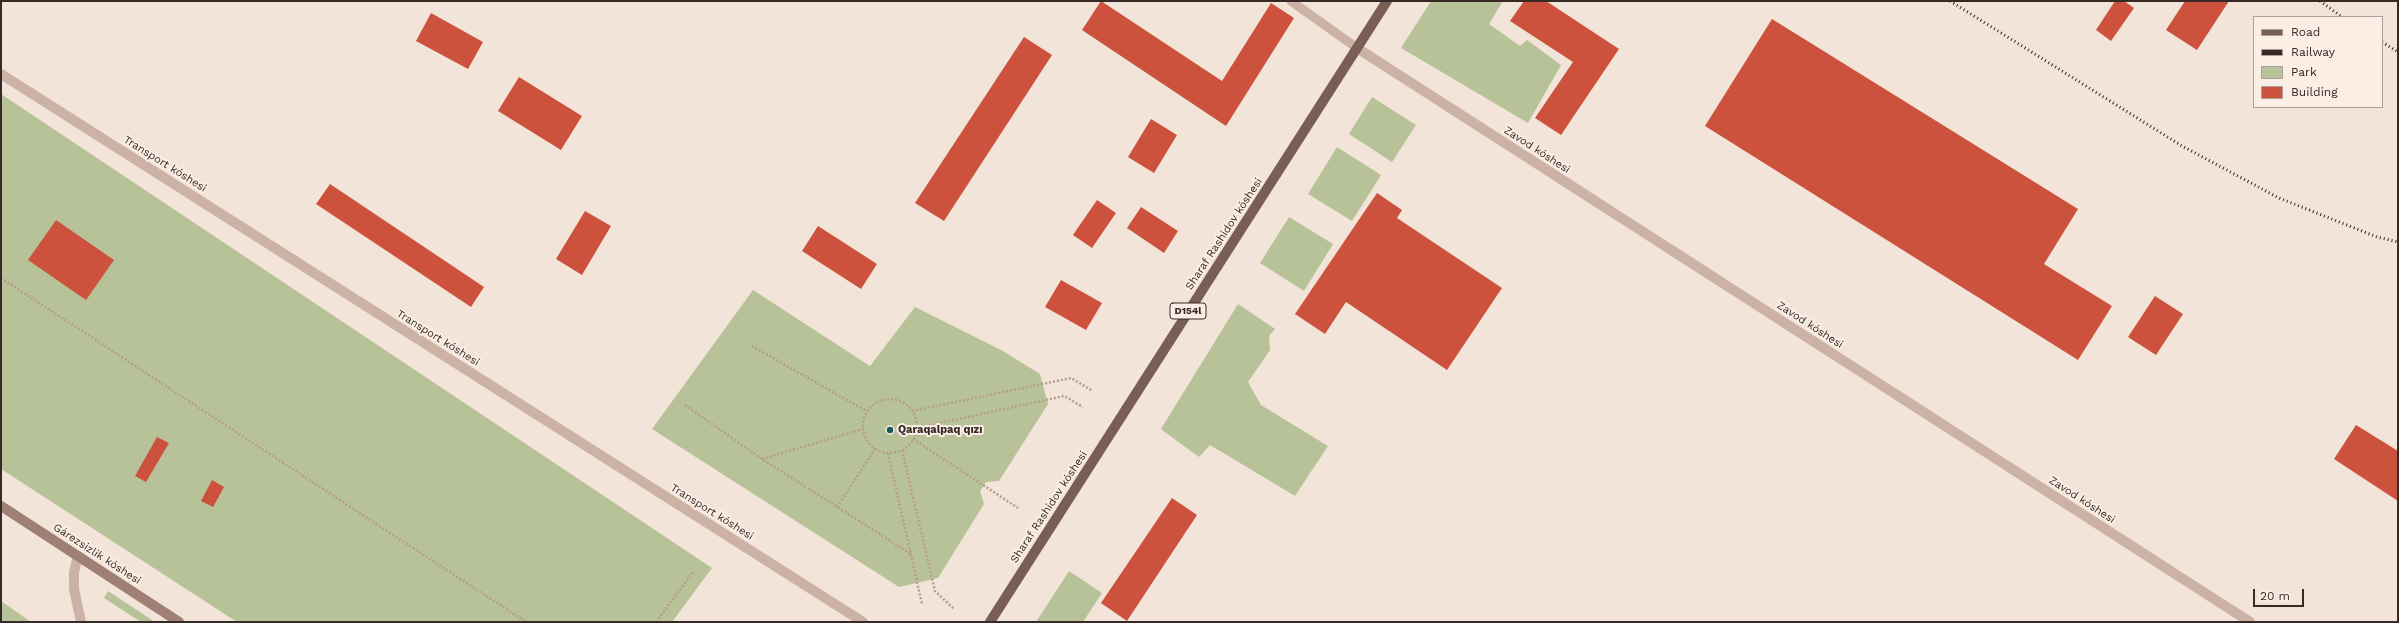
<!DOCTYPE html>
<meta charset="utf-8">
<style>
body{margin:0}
#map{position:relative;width:2399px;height:623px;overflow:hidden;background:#f2e4d8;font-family:"Work Sans",sans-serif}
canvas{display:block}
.frame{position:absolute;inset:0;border:2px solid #362926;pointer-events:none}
.legend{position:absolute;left:2253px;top:16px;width:130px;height:92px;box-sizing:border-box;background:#faeee5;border:1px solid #ac9f99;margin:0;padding:5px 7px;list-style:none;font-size:12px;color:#362926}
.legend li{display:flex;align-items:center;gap:8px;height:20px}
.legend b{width:20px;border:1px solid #ac9f99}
.scale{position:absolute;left:2253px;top:589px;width:51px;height:18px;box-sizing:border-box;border:2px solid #362926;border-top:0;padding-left:5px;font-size:12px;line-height:14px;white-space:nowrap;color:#362926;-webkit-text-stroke:3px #faeee5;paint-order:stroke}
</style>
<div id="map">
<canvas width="2399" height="623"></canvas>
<div class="frame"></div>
<ul class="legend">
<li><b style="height:5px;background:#795e56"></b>Road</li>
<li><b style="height:5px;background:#362926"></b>Railway</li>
<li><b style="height:11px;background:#b8c298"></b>Park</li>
<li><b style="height:11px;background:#cc523d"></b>Building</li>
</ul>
<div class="scale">20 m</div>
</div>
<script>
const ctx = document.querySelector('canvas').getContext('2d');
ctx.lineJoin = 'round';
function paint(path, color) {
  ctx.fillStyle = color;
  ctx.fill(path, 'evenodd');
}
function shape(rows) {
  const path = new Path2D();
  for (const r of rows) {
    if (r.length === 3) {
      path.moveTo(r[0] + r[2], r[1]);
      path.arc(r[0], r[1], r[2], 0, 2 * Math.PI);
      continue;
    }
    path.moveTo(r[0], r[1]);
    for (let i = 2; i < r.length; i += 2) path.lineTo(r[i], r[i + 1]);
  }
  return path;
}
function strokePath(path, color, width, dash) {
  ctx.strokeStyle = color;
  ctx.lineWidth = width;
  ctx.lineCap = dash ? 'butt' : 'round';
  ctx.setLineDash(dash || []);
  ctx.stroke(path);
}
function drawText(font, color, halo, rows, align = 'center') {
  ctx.font = font + ' "Work Sans",sans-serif';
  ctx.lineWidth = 4;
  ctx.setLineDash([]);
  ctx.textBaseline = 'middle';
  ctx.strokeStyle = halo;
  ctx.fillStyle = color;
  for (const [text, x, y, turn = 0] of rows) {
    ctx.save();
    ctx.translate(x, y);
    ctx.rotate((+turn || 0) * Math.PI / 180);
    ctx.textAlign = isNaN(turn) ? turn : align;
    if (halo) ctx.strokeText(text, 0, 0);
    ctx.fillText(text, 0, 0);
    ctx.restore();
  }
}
paint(shape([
 [1431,1,1503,1,1489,24,1520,46,1527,40,1561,65,1528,123,1401,48],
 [1,94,712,568,672,622,237,622,1,469],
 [1372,97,1416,125,1392,162,1349,134],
 [1337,147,1381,175,1352,221,1308,194],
 [1289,217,1333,244,1304,291,1260,263],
 [753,290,870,366,915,307,1003,351,1040,374,1048,404,999,481,986,482,980,491,984,504,938,578,899,587,652,429],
 [1238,304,1275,329,1269,336,1270,350,1248,382,1261,405,1328,446,1295,496,1210,445,1199,457,1161,429],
 [1069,571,1102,593,1083,622,1036,622],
 [108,591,155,622,141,622,104,598],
 [1,601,31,622,1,622]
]), '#b8c298');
paint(shape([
 [1101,1,1222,81,1271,3,1294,18,1226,126,1082,30],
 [1524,1,1546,1,1619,49,1561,135,1535,118,1573,62,1510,21],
 [2115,1,2124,1,2134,8,2111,41,2096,30],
 [2185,1,2229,1,2197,50,2166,30],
 [431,13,483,42,468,69,416,41],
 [1772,19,2078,209,2044,264,2112,306,2078,360,1705,126],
 [1024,37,1052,55,944,221,915,203],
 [519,77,582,116,561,150,498,111],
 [1151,119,1177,135,1154,173,1128,157],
 [330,184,484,287,471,307,316,204],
 [1377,193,1402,210,1397,218,1502,288,1447,370,1346,302,1325,334,1295,314],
 [1097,200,1116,213,1092,248,1073,235],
 [1141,207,1178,231,1164,253,1127,228],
 [585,211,611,226,582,275,556,259],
 [56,220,114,260,86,300,28,260],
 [818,226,877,264,861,289,802,251],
 [1061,280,1102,303,1086,330,1045,307],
 [2155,296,2183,314,2156,355,2128,337],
 [2356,425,2398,451,2398,501,2334,459],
 [157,437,169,443,146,482,135,476],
 [212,480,224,487,213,507,201,501],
 [1172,498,1197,515,1127,621,1101,603]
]), '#cc523d');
strokePath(shape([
 [1,278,526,622],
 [752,346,866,411],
 [890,426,27],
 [685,405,762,459,911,554],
 [912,411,1071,378,1093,391],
 [917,428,1064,396,1083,407],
 [913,439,1018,508],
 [902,450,935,591,954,609],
 [888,453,922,604],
 [762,459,863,429],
 [837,507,875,449],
 [656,622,694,571]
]), '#b79c8e', 2.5, [2, 2]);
strokePath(shape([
 [1291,1,1357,48]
]), '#cbb2a4', 9);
strokePath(shape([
 [1357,48,2250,622],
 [1,74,863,622],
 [78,556,74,572,74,589,81,622]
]), '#cbb2a4', 10);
strokePath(shape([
 [1,506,179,622]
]), '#9f8075', 10);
strokePath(shape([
 [990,622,1387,1]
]), '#795e56', 10);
strokePath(shape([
 [1950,1,2182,146,2279,198,2377,237,2398,242],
 [2320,1,2342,17],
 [2382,42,2398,52]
]), '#362926', 3, [1, 3]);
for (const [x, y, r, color] of [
 [890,430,4,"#1a5957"]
]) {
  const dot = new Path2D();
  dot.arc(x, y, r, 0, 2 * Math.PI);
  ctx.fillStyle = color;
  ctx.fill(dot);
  strokePath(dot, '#faeee5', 1.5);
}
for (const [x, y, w] of [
 [1188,311,36]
]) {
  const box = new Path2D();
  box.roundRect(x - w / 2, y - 8, w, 16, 3);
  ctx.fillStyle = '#faeee5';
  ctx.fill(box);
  strokePath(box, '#362926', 1);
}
drawText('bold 10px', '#362926', null, [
 ["D154l",1188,311]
]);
drawText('11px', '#362926', '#faeee5', [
 ["Zavod kóshesi",1537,150,33],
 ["Transport kóshesi",165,164,32],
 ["Sharaf Rashidov kóshesi",1224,234,-57],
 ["Zavod kóshesi",1810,325,33],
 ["Transport kóshesi",438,338,32],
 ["Zavod kóshesi",2082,500,33],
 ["Sharaf Rashidov kóshesi",1049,507,-57],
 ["Transport kóshesi",712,512,32],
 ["Gárezsizlik kóshesi",97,554,33]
]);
drawText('bold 11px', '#362926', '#faeee5', [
 ["Qaraqalpaq qızı",898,430]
], 'left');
</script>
